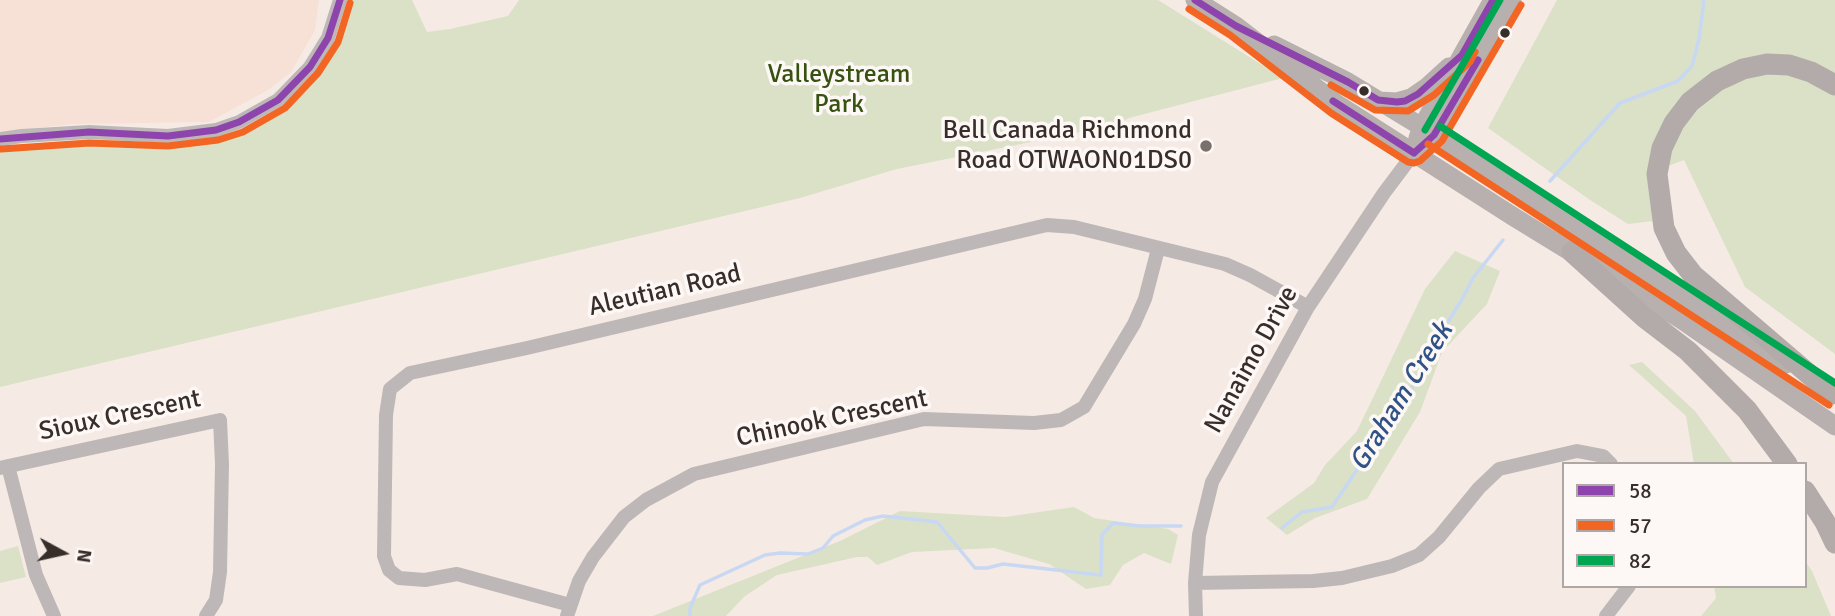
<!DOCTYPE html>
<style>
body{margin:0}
#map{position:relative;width:1835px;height:616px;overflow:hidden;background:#f6eae4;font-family:Signika,sans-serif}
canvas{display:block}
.legend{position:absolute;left:1562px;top:462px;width:245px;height:126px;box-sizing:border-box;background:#fdf8f6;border:2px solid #aea7a4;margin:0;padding:9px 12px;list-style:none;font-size:21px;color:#372e2a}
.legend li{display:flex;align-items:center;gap:14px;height:35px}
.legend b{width:35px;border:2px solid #aea7a4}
.north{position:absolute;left:28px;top:518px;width:70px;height:70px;-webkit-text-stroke:5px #fdf8f6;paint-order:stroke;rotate:98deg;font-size:19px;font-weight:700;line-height:28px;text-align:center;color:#372e2a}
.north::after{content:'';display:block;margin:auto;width:24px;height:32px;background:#372e2a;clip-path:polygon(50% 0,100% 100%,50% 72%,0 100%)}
</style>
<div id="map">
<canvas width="1835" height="616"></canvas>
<ul class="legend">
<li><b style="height:9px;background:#8e44ad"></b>58</li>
<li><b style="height:9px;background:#f26522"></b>57</li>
<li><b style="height:9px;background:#00a651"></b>82</li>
</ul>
<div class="north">N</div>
</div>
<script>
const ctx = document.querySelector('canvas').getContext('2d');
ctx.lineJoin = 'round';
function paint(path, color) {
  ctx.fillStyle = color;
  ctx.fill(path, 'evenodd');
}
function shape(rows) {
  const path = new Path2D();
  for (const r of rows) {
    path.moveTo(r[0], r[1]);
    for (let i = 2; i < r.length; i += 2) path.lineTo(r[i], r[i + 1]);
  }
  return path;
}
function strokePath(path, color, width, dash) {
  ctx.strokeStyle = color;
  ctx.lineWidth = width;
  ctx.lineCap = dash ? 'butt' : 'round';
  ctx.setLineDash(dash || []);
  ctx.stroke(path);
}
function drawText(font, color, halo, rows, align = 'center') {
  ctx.font = font + ' Signika,sans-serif';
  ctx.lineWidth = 7;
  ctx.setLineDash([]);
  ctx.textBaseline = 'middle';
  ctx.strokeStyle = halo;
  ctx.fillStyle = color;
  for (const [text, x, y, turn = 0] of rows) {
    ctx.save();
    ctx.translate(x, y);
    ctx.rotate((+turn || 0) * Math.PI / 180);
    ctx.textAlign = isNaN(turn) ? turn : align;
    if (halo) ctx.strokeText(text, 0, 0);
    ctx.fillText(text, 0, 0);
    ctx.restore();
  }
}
paint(shape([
 [0,0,319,0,315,30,291,72,268,90,209,122,72,124,0,132]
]), '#f7e0d6');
paint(shape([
 [351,0,412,0,427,32,450,29,508,16,519,0,1158,0,1283,78,1129,118,1115,125,897,169,800,198,0,387,0,151,55,142,87,141,176,146,227,138,261,123,289,106,324,66,348,14],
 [1557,0,1835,0,1835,354,1745,287,1684,160,1650,173,1653,221,1628,224,1590,200,1488,128],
 [1455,251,1500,271,1487,304,1442,352,1420,412,1367,499,1315,518,1287,535,1266,518,1314,483,1325,465,1357,431,1425,289],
 [1642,362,1695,411,1734,464,1694,464,1686,416,1629,365],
 [1074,507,1094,518,1168,529,1178,535,1171,564,1144,553,1123,565,1110,585,1086,589,1049,564,994,548,912,552,877,565,868,557,857,557,777,575,745,596,726,616,653,616,840,541,900,511,1005,517],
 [18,546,26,577,0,583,0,551],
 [1805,561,1812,571,1831,616,1701,616,1716,598,1714,586,1805,586]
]), '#dae1c7');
strokePath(shape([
 [1550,181,1620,103,1678,81,1692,66,1699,39,1704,0],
 [1282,528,1302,512,1332,507,1381,434,1399,413,1433,346,1461,301,1473,278,1503,240],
 [690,616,690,608,700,585,765,555,780,553,808,554,823,548,833,536,865,520,883,516,937,522,975,568,987,568,1003,564,1101,575,1102,535,1113,523,1140,526,1181,526]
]), '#c8d8f3', 3.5);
strokePath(shape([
 [0,139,22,136,89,132,168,136,216,130,239,122,278,100,310,67,328,38,340,0],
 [8,466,36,575,54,616],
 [0,468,220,420,222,464,220,572,216,600,206,616],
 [1195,583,1313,581,1342,578,1392,566,1419,555,1439,537,1479,488,1499,469,1577,451,1603,456,1611,464],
 [570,605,457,574,425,580,399,578,389,570,384,556,386,415,390,389,410,373,527,348,1047,225,1074,227,1225,264,1250,275,1308,307],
 [567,616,579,581,593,557,624,517,646,500,694,474,924,419,1034,423,1061,420,1084,407,1134,324,1145,299,1158,249],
 [1196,616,1195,583,1199,535,1212,482,1308,307,1384,193,1414,153],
 [1606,616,1629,586]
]), '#bdb8b7', 14);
strokePath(shape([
 [1195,0,1236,26,1337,104,1514,217,1682,320,1835,426],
 [1274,45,1348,82,1422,127,1786,364],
 [1379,101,1397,102,1411,98,1427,87,1449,67],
 [1418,138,1422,127,1493,0],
 [1426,142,1434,135,1512,0]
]), '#b8b0ae', 19);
strokePath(shape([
 [1572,252,1645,318,1688,351,1747,410,1787,464],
 [1832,394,1693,275,1676,253,1664,228,1657,174,1662,148,1674,123,1690,102,1717,81,1743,69,1767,64,1789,65,1811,72,1835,85],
 [1805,491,1825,522,1835,543]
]), '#b3aba9', 21);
strokePath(shape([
 [1195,0,1236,26,1348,82,1378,100,1397,102,1405,101,1418,94,1462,55,1493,0],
 [1333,101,1414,153],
 [0,139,89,132,168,136,216,130,239,122,278,100,310,67,328,38,340,0],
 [1414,153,1434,135,1478,60]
]), '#8e44ad', 7);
strokePath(shape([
 [1189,9,1230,35,1331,113,1408,162,1414,163,1420,161,1442,141,1521,5],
 [1331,85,1375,110,1408,111,1434,95,1470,62,1475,52],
 [1428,144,1829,405],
 [1,149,89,143,168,146,218,140,243,132,285,108,318,73,338,42,350,3]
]), '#f26522', 7);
strokePath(shape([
 [1440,126,1835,383],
 [1425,130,1500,0]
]), '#00a651', 7);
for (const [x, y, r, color] of [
 [1505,33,6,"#372e2a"],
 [1364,91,6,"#372e2a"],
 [1206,146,7,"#7a706b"]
]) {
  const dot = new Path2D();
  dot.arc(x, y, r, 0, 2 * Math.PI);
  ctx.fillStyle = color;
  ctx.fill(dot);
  strokePath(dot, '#fdf8f6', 2.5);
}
drawText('26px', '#365110', '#fdf8f6', [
 ["Valleystream",839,75],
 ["Park",839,105]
]);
drawText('26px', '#372e2a', '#fdf8f6', [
 ["Bell Canada Richmond",1192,131],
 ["Road OTWAON01DS0",1192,161]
], 'right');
drawText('26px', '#372e2a', '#fdf8f6', [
 ["Aleutian Road",665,291,-13],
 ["Nanaimo Drive",1252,360,-61],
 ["Sioux Crescent",120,416,-12],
 ["Chinook Crescent",832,419,-12]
]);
drawText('italic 28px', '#2f5287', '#fdf8f6', [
 ["Graham Creek",1402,397,-58]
]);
</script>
